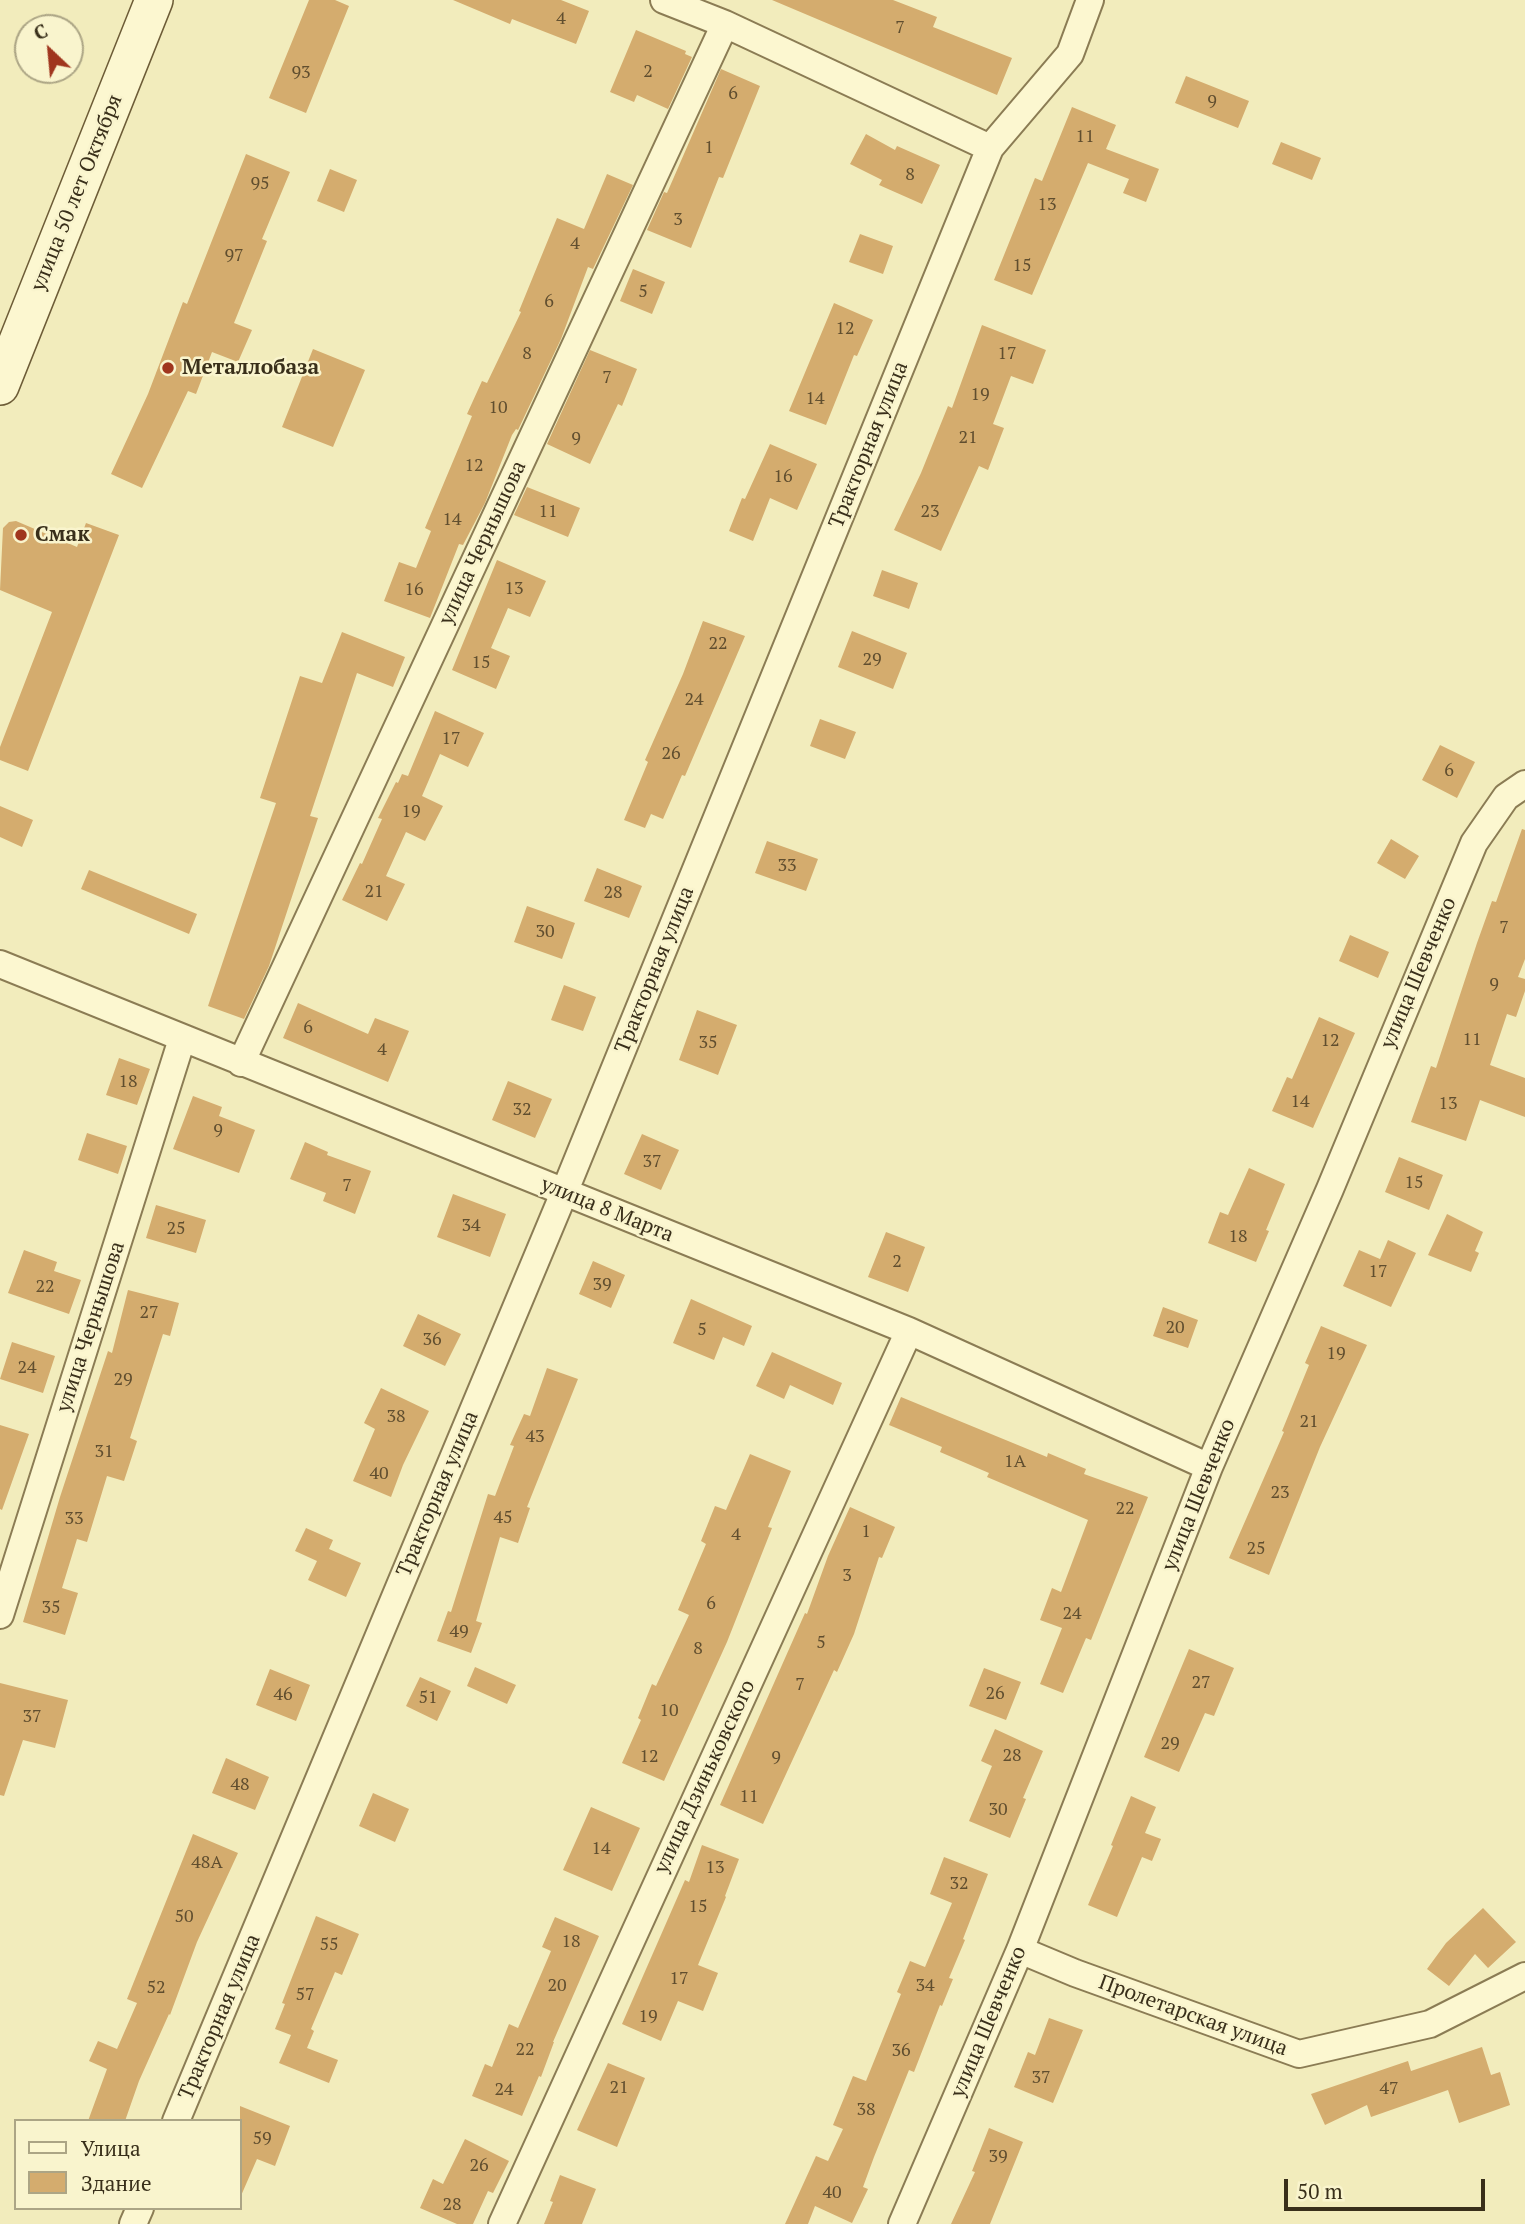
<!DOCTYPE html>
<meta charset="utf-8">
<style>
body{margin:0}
#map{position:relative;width:1525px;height:2224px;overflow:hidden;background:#f2ecbc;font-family:"PT Serif",serif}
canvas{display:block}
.legend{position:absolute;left:14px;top:2119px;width:228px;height:91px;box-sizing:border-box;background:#f9f4cd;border:2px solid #aca585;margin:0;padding:9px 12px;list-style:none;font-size:21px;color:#392f1a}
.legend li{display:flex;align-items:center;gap:14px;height:35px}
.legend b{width:35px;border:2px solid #aca585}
.north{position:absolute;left:14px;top:14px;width:70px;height:70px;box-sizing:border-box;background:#f9f4cd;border:2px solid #aca585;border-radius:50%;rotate:334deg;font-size:19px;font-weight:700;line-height:28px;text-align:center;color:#392f1a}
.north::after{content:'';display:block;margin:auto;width:24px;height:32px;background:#a0361e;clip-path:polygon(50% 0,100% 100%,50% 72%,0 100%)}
.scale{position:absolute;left:1284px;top:2179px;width:201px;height:32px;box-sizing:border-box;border:4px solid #392f1a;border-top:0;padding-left:9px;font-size:21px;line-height:24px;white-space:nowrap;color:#392f1a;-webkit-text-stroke:5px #f9f4cd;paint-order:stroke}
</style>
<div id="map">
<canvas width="1525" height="2224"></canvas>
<ul class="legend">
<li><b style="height:9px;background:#fcf7d0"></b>Улица</li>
<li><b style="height:19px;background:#d4ac6e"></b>Здание</li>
</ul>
<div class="north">С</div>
<div class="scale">50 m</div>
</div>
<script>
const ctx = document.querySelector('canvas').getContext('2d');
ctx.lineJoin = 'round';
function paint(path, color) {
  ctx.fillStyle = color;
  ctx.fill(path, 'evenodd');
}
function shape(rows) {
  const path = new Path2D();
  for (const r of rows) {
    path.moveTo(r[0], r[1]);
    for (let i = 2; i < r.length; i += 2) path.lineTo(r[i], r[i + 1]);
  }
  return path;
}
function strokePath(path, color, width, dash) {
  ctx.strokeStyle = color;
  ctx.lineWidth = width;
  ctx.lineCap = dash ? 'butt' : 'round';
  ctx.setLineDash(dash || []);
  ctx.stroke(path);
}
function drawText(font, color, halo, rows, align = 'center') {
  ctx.font = font + ' "PT Serif",serif';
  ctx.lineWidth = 5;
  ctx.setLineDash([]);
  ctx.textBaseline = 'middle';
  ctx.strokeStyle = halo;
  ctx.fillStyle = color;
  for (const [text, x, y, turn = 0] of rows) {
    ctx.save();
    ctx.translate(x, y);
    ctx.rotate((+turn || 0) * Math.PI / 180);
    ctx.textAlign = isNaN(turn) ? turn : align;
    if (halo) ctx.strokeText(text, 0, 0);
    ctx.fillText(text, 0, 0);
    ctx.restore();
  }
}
paint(shape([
 [309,0,335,0,349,6,306,113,269,98],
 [453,0,561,0,589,11,576,44,512,19,510,24],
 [772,0,893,0,937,17,933,27,1012,58,997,95],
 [636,30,686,51,685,54,692,57,668,109,637,95,634,102,610,92],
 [721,69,760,86,723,178,719,177,691,248,647,230,664,192,667,193],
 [1186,76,1249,101,1238,128,1175,103],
 [1072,107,1116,125,1106,149,1159,169,1146,202,1123,193,1129,179,1088,163,1032,295,994,280,1035,178,1042,181],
 [866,134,895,150,897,146,940,165,922,204,879,185,882,180,850,164],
 [1281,142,1321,158,1312,180,1272,164],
 [246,154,290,172,262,239,267,241,234,323,252,330,238,362,212,352,196,394,188,391,142,488,111,474,148,394,183,302,187,304],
 [330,169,357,180,344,212,317,201],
 [607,174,633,185,593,269,588,267,561,339,518,430,516,429,512,435,485,503,463,545,459,544,430,618,384,601,399,562,416,568,431,531,425,528,472,416,467,414,482,381,487,383,521,312,519,311,557,218,584,229],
 [860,234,893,246,883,274,849,262],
 [633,269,665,282,652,314,620,301],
 [834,303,873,320,857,356,854,355,826,425,789,411],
 [982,325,1046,350,1033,384,1011,376,993,424,1004,428,988,470,979,466,941,551,894,530,921,473,948,406,952,408],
 [313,349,365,370,333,447,282,427],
 [590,350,637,369,622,406,618,404,590,464,547,444],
 [770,444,817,464,797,510,770,498,753,541,729,531,742,498,745,499],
 [527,487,580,508,568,537,514,515],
 [16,521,77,547,86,523,119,535,28,771,0,760,0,747,52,612,0,590,3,528,9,522],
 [497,560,546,581,530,617,508,608,491,648,510,656,496,689,452,670],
 [882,570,918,583,909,609,873,596],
 [703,621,745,636,685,776,682,775,663,819,651,814,645,828,624,820,648,762,645,760,683,674],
 [852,631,907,653,893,689,838,667],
 [342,632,405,657,393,687,357,673,310,816,318,818,269,966,244,1019,208,1006,276,803,260,798,300,676,322,683],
 [435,711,484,733,468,767,440,754,422,796,443,806,425,841,406,832,386,876,405,884,387,921,342,900,360,863,362,864,382,819,378,818,396,782,398,783,402,774,408,776],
 [820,719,856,732,845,759,810,746],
 [1440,745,1475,762,1457,798,1422,780],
 [0,806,33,820,22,847,0,837],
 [1522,829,1525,830,1525,959,1518,977,1525,979,1525,991,1516,1017,1507,1014,1490,1065,1525,1078,1525,1117,1480,1100,1466,1141,1411,1122,1431,1066,1436,1068,1477,943,1492,901,1496,902],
 [1391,839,1419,856,1405,879,1377,863],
 [767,841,818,859,806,891,755,873],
 [597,868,642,886,629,918,584,901],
 [89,870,197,914,189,934,81,889],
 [527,906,575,923,562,959,514,942],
 [1350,935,1389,952,1378,978,1339,961],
 [564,985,596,997,583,1031,551,1020],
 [298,1003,368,1034,375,1018,409,1031,388,1082,283,1038],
 [697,1010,737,1025,718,1075,679,1060],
 [1319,1017,1355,1033,1313,1128,1272,1111,1287,1077,1292,1079],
 [119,1058,150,1069,137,1105,106,1095],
 [508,1081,552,1099,535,1138,492,1120],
 [193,1096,222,1107,219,1116,255,1130,239,1173,173,1149],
 [87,1133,127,1146,118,1174,78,1160],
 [642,1134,679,1150,661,1190,624,1174],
 [305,1142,328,1152,327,1155,371,1171,355,1214,323,1201,326,1193,290,1179],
 [1399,1157,1443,1175,1429,1210,1385,1192],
 [1249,1168,1285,1184,1266,1230,1269,1231,1256,1262,1208,1243,1220,1212,1228,1215],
 [453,1194,506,1214,490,1257,437,1237],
 [156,1205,206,1220,196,1253,146,1238],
 [1447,1214,1483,1232,1475,1251,1479,1253,1471,1272,1428,1255],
 [886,1232,925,1247,908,1292,868,1277],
 [1388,1240,1416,1253,1391,1307,1343,1286,1359,1250,1380,1259],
 [24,1250,57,1262,54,1271,81,1280,69,1314,8,1293],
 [593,1261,625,1275,611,1308,579,1294],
 [128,1290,179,1303,170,1336,163,1334,130,1438,137,1441,124,1481,107,1476,87,1542,77,1539,62,1588,78,1593,65,1635,23,1622,60,1497,108,1351,112,1353],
 [691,1299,752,1326,744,1346,723,1337,714,1360,673,1343],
 [1163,1307,1198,1320,1188,1348,1153,1336],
 [418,1314,461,1334,445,1366,403,1346],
 [1321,1326,1367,1345,1320,1447,1269,1575,1229,1558,1284,1432,1282,1431,1309,1365,1305,1363],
 [12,1342,55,1356,43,1393,0,1379],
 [772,1352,842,1383,833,1405,790,1385,784,1399,756,1386],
 [547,1368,578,1379,527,1507,530,1508,518,1543,500,1537,476,1621,482,1623,471,1653,437,1641,448,1611,451,1612,488,1494,495,1496,514,1446,510,1445,524,1414,530,1416],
 [381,1388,429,1411,403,1465,391,1497,353,1481,375,1429,364,1423],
 [901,1397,1047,1457,1048,1453,1086,1469,1084,1474,1148,1497,1091,1640,1086,1638,1063,1693,1040,1684,1062,1628,1040,1620,1052,1588,1061,1592,1088,1520,987,1477,989,1473,940,1452,942,1447,889,1425],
 [0,1425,29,1434,2,1510,0,1509],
 [750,1454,791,1471,768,1527,772,1528,727,1642,664,1781,622,1763,641,1720,638,1718,652,1684,656,1686,689,1615,678,1610,706,1544,701,1541,715,1506,726,1510],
 [850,1507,895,1527,882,1558,879,1557,854,1634,837,1672,834,1670,763,1824,720,1805,805,1613,807,1614,828,1556],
 [306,1528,333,1540,329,1549,361,1563,346,1597,308,1580,317,1561,295,1551],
 [1189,1649,1234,1668,1214,1716,1205,1713,1179,1772,1144,1757],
 [475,1667,516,1685,507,1704,467,1686],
 [984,1668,1021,1682,1006,1720,969,1706],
 [270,1669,310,1685,296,1721,256,1705],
 [420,1677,451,1691,437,1721,406,1706],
 [0,1683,68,1700,55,1748,23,1740,4,1796,0,1795],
 [995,1729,1043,1751,1023,1798,1026,1799,1010,1838,969,1821,992,1766,981,1761],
 [226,1758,269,1777,255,1810,212,1793],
 [373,1793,409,1809,395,1842,359,1826],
 [1131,1796,1156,1807,1145,1833,1161,1839,1152,1861,1142,1857,1117,1917,1088,1905,1113,1846,1111,1845],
 [591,1807,640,1828,612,1891,563,1870],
 [193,1834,238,1853,197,1942,170,2015,169,2014,139,2081,125,2121,88,2121,107,2069,89,2061,98,2041,117,2049,137,2003,127,1999],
 [702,1845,739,1859,725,1896,726,1897,698,1965,718,1973,703,2011,678,2001,661,2041,622,2024,685,1880,689,1882],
 [944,1857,988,1874,963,1939,965,1940,949,1978,953,1979,942,2006,940,2005,914,2072,909,2070,874,2157,863,2187,868,2189,852,2223,815,2206,808,2224,785,2224,816,2156,828,2161,843,2129,833,2125,853,2076,866,2081,901,1994,897,1992,910,1961,925,1967,952,1903,930,1894],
 [1483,1908,1516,1942,1488,1968,1475,1954,1449,1986,1427,1969,1446,1943],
 [316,1916,359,1934,342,1975,335,1972,311,2029,314,2031,307,2048,338,2060,329,2083,279,2063,291,2035,275,2029,285,2004,282,2003],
 [555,1917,599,1936,553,2042,554,2042,541,2077,539,2076,522,2116,472,2096,485,2064,492,2067,509,2024,518,2028,551,1951,542,1947],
 [1049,2018,1083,2030,1053,2103,1014,2087,1028,2052,1035,2055],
 [1482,2047,1491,2075,1500,2072,1510,2105,1459,2123,1448,2090,1371,2117,1367,2105,1325,2125,1311,2094,1408,2061,1411,2071],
 [608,2063,645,2078,617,2147,577,2130],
 [240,2106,290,2126,275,2166,257,2159,240,2198],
 [989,2128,1023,2142,990,2224,951,2224,975,2172,972,2171],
 [465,2139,509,2161,493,2193,488,2191,473,2224,457,2224,420,2208,433,2179,443,2184],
 [560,2175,596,2189,582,2224,544,2224,553,2202,550,2201]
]), '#d4ac6e');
const minor = shape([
 [990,148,1070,54,1090,0],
 [0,964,909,1331,1209,1467],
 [241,1063,725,24],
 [0,1615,182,1039],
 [1020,1950,1075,1973,1299,2054,1430,2024,1525,1976],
 [176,2121,564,1193,990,148,725,24,664,0],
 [133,2224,140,2208],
 [502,2224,909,1331],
 [902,2224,1020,1950,1209,1467,1330,1189,1474,843,1506,797,1525,784]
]);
const secondary = shape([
 [0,386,154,0]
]);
strokePath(minor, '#8b7c54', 30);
strokePath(secondary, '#6d5c37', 40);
strokePath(minor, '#fcf7d0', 26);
strokePath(secondary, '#fcf7d0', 37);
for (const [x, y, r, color] of [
 [168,368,7,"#a0361e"],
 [21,535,7,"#a0361e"]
]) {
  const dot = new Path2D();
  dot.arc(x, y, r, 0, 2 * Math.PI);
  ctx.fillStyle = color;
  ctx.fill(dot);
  strokePath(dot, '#f9f4cd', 2.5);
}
drawText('18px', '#604e2f', null, [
 ["4",561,19],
 ["7",900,28],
 ["2",648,72],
 ["93",301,73],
 ["6",733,94],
 ["9",1212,102],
 ["11",1085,137],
 ["1",709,148],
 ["8",910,175],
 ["95",260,184],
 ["13",1047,205],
 ["3",678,220],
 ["4",575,244],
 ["97",234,256],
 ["15",1022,266],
 ["5",643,292],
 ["6",549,302],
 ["12",845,329],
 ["8",527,354],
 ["17",1007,354],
 ["7",607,378],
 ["19",980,395],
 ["14",815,399],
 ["10",498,408],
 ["21",968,438],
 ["9",576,439],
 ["12",474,466],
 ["16",783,477],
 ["11",548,512],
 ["23",930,512],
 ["14",452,520],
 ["13",514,589],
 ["16",414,590],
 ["22",718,644],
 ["29",872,660],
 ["15",481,663],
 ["24",694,700],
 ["17",451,739],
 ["26",671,754],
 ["6",1449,771],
 ["19",411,812],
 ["33",787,866],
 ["21",374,892],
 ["28",613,893],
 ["7",1504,928],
 ["30",545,932],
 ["9",1494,985],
 ["6",308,1028],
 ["11",1472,1040],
 ["12",1330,1041],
 ["35",708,1043],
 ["4",382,1050],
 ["18",128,1082],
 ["14",1300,1102],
 ["13",1448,1104],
 ["32",522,1110],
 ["9",218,1131],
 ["37",652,1162],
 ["15",1414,1183],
 ["7",347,1186],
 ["34",471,1226],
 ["25",176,1229],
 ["18",1238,1237],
 ["2",897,1262],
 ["17",1378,1272],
 ["39",602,1285],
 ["22",45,1287],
 ["27",149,1313],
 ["20",1175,1328],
 ["5",702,1330],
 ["36",432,1340],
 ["19",1336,1354],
 ["24",27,1368],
 ["29",123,1380],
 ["38",396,1417],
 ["21",1309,1422],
 ["43",535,1437],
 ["31",104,1452],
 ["1А",1015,1462],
 ["40",379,1474],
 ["23",1280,1493],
 ["22",1125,1509],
 ["45",503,1518],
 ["33",74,1519],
 ["1",866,1532],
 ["4",736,1535],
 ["25",1256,1549],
 ["3",847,1576],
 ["6",711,1604],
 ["35",51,1608],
 ["24",1072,1614],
 ["49",459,1632],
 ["5",821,1643],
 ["8",698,1649],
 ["27",1201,1683],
 ["7",800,1685],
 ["26",995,1694],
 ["46",283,1695],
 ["51",428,1698],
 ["10",669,1711],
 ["37",32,1717],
 ["29",1170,1744],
 ["28",1012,1756],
 ["12",649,1757],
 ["9",776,1758],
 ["48",240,1785],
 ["11",749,1797],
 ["30",998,1810],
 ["14",601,1849],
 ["48А",207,1863],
 ["13",715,1868],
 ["32",959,1884],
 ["15",698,1907],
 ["50",184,1917],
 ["18",571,1942],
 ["55",329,1945],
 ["17",679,1979],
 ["20",557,1986],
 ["34",925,1986],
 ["52",156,1988],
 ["57",305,1995],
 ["19",648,2017],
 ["22",525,2050],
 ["36",901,2051],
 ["37",1041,2078],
 ["21",619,2088],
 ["47",1389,2089],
 ["24",504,2090],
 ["38",866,2110],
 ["59",262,2139],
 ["39",998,2157],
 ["26",479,2166],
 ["40",832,2193],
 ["28",452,2205]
]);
drawText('21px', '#392f1a', '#f9f4cd', [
 ["улица 50 лет Октября",77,193,-68],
 ["Тракторная улица",869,445,-68],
 ["улица Чернышова",483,543,-65],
 ["Тракторная улица",655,970,-68],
 ["улица Шевченко",1419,973,-67],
 ["улица 8 Марта",607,1210,22],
 ["улица Чернышова",91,1327,-72],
 ["Тракторная улица",438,1494,-67],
 ["улица Шевченко",1199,1495,-68],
 ["улица Дзиньковского",705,1777,-65],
 ["Пролетарская улица",1193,2016,20],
 ["Тракторная улица",220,2017,-67],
 ["улица Шевченко",989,2022,-67]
]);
drawText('bold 21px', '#392f1a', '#f9f4cd', [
 ["Металлобаза",182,368],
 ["Смак",35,535]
], 'left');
</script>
